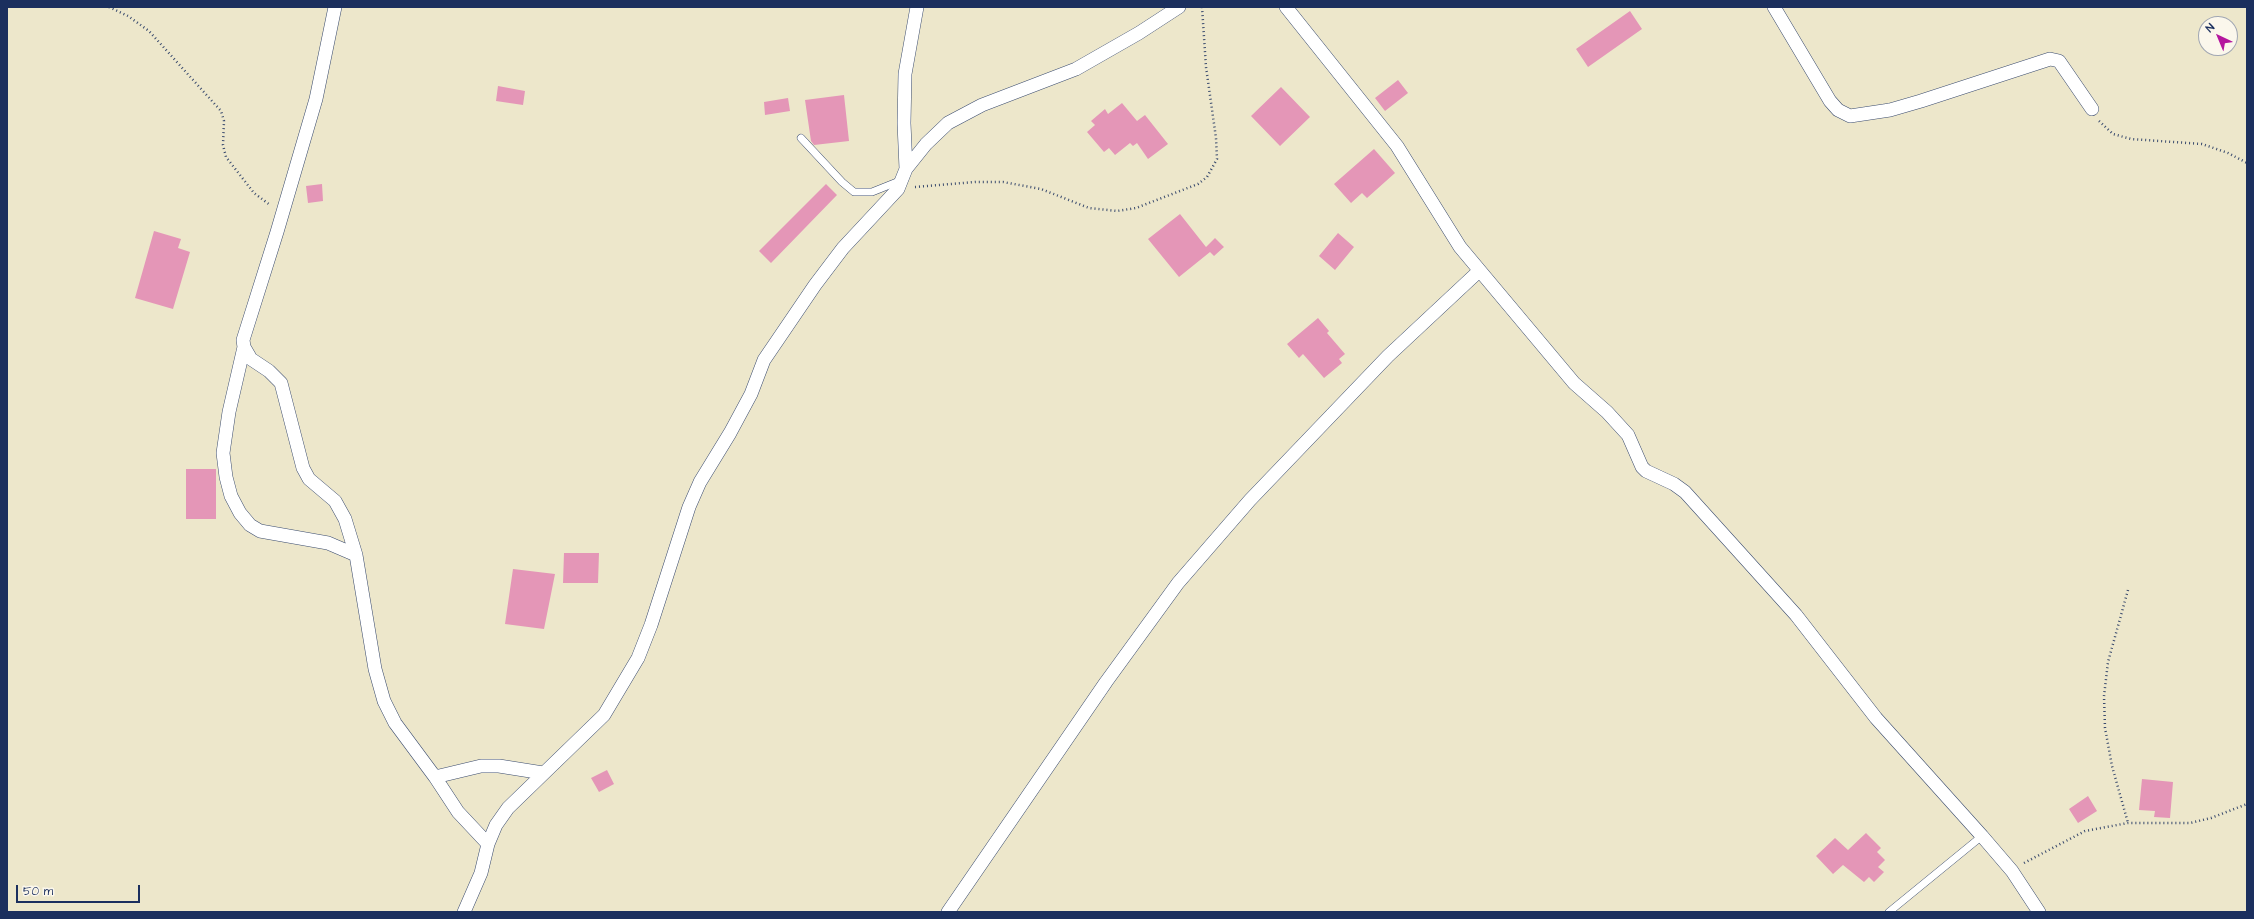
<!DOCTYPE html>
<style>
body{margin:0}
#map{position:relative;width:2254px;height:919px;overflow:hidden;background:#ede7cb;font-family:"Architects Daughter",sans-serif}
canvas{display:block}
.frame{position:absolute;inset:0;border:8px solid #1b2f5e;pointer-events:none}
.north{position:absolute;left:2198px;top:16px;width:40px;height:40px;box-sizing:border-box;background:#fbf7ec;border:1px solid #a1a7b3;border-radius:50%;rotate:316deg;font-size:11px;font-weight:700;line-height:16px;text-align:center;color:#1b2f5e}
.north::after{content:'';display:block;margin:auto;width:14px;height:18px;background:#b5179e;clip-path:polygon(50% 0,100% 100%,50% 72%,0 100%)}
.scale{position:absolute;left:16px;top:885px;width:124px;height:18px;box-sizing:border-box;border:2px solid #1b2f5e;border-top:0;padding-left:5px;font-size:12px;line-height:14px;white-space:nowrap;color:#1b2f5e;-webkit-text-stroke:3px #fbf7ec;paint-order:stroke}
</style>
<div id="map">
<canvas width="2254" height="919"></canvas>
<div class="frame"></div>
<div class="north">N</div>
<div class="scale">50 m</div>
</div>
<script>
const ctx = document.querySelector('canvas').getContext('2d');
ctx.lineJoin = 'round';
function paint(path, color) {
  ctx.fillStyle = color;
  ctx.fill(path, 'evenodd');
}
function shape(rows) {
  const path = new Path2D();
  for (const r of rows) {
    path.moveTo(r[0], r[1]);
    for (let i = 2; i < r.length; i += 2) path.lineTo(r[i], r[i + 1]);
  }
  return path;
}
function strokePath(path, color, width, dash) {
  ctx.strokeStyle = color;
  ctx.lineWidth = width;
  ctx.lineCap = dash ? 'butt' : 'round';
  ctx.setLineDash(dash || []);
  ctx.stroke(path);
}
paint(shape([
 [1630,11,1642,29,1588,67,1576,49],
 [1398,80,1408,93,1385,111,1375,98],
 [498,86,525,91,523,105,496,101],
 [1281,87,1310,117,1280,146,1251,116],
 [844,95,849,141,814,145,811,141,805,100],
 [788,98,790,111,765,115,764,102],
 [1122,103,1137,121,1145,115,1168,144,1148,159,1137,143,1133,146,1130,143,1115,155,1109,148,1104,152,1087,132,1095,125,1091,121,1105,109,1108,114],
 [1374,149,1395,173,1367,198,1362,193,1351,203,1334,184],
 [322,184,323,201,308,203,306,186],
 [826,184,837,195,771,263,759,251],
 [1180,214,1206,247,1215,238,1224,247,1214,256,1210,252,1179,277,1148,239],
 [154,231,181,239,178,248,190,252,173,309,135,298],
 [1338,233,1354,247,1335,270,1319,256],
 [1318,318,1329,331,1327,333,1345,354,1339,359,1342,363,1324,378,1303,354,1299,358,1287,344],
 [186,469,216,469,216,519,186,519],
 [564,553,599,553,598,583,563,583],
 [513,569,555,574,544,629,505,624],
 [607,770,614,784,599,792,591,778],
 [2142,779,2173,782,2170,818,2154,817,2155,811,2139,810],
 [2088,796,2097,811,2078,823,2069,809],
 [1866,833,1881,848,1877,852,1885,860,1878,867,1884,872,1874,882,1869,877,1864,882,1843,865,1833,874,1816,856,1835,838,1848,850]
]), '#e496b7');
const service = shape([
 [801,138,842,182,854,192,872,192,902,180],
 [1889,912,1982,836]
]);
const minor = shape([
 [335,7,316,99,277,232,243,340,244,347,251,359,269,371,281,383,303,468,309,479,335,501,345,519,356,555,375,669,384,701,395,723,435,777,458,812,488,844],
 [1286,7,1397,146,1460,247,1574,383,1607,412,1628,435,1642,467,1646,471,1674,484,1685,492,1732,544,1796,615,1876,718,1982,836,2012,871,2039,912],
 [1774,7,1830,101,1838,110,1850,116,1890,110,1921,101,2050,59,2059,61,2092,109],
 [906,169,904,123,905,74,917,7],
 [244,347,229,412,223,453,226,477,231,496,240,513,250,525,260,531,328,543,356,555],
 [435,777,481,766,499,766,543,773],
 [464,912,481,873,488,844,496,825,508,808,604,715,638,658,651,625,689,507,700,482,730,433,751,394,764,360,815,285,843,248,898,189,906,169,926,144,948,123,982,105,1076,69,1139,33,1179,7],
 [948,912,1106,682,1178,583,1250,500,1388,356,1479,271]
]);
strokePath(service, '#3a4b6e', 8);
strokePath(minor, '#3a4b6e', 14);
strokePath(shape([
 [109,7,128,16,149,31,221,111,224,121,223,145,226,157,254,193,270,205],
 [2099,121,2113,134,2131,139,2202,144,2228,153,2247,163],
 [915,187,975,182,1003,182,1041,189,1089,208,1117,211,1136,208,1198,184,1207,177,1217,159,1216,138,1206,67,1202,7],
 [2128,590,2108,662,2104,696,2105,728,2112,766,2128,823],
 [2024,863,2085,831,2128,823,2190,823,2211,818,2247,804]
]), '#3a4b6e', 2.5, [1, 3]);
strokePath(service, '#fff', 7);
strokePath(minor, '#fff', 13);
</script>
